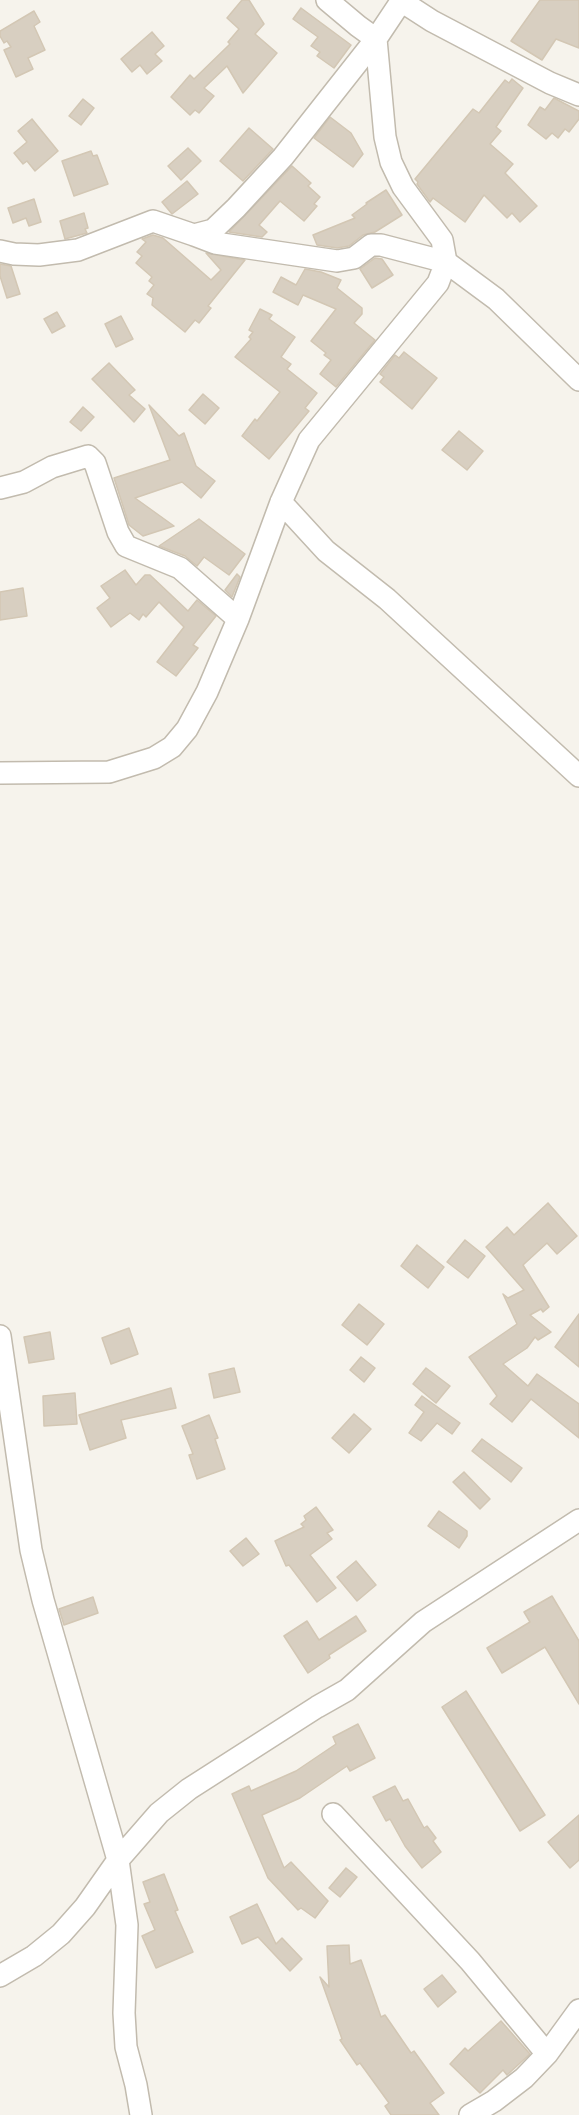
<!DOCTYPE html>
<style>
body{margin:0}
canvas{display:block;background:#f6f3ec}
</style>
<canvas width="579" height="2115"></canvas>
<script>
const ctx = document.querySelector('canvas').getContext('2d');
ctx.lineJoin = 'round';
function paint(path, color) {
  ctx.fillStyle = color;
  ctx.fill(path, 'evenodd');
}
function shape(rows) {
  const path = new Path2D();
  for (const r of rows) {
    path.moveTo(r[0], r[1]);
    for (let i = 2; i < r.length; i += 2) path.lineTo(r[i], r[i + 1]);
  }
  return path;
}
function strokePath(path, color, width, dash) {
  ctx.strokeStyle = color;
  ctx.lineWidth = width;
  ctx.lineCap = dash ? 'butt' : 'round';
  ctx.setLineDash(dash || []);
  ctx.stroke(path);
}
const building = shape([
 [242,0,249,0,264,24,255,34,277,53,243,93,227,66,204,88,214,96,199,113,195,110,190,115,171,97,190,75,194,79,230,44,228,42,239,29,227,18,242,0],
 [540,0,579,0,579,48,556,39,542,60,511,41,540,0],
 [301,8,351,45,334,68,317,56,320,52,311,46,318,37,293,19,301,8],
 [34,11,40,22,34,26,45,50,28,58,33,69,16,77,4,50,11,47,7,41,4,43,0,36,0,31,34,11],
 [152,32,164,46,155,54,162,61,147,74,140,65,132,72,121,59,152,32],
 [512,79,523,88,496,127,501,131,490,144,513,164,505,173,537,206,520,222,512,213,507,218,484,195,465,222,433,198,430,202,417,184,418,182,415,179,473,109,479,113,505,80,509,83,512,79],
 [554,98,579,111,579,119,569,132,565,129,558,138,552,133,546,139,528,125,540,107,545,110,554,98],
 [83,99,94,108,81,125,69,116,83,99],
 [330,117,351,133,363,154,353,167,314,138,330,117],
 [32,119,58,151,35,171,27,161,23,164,14,153,27,142,18,131,32,119],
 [249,128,273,149,243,181,220,161,249,128],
 [188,148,201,161,181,180,168,166,188,148],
 [91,151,93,156,97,155,108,184,74,196,62,161,91,151],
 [292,166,311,183,308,186,320,197,314,204,317,206,304,221,280,201,259,225,267,232,262,237,229,232,292,166],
 [187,181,198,194,172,214,162,202,187,181],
 [386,190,402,215,375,232,363,235,349,246,337,248,317,245,313,235,355,218,352,215,367,204,366,203,386,190],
 [34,199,41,222,29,226,26,218,13,223,8,208,34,199],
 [84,213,88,228,85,229,87,233,65,239,60,221,84,213],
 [153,235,163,238,211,280,221,270,206,253,245,260,208,306,211,308,199,323,195,320,185,332,152,305,153,298,147,294,154,285,149,281,152,277,136,263,142,256,137,252,146,242,142,239,153,235],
 [375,258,382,259,393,275,372,288,360,269,375,258],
 [0,264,11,266,20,294,7,298,0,276,0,264],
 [305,269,321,272,341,280,337,288,362,308,362,314,354,323,375,340,336,387,320,374,331,360,324,355,326,353,311,341,336,309,303,295,298,305,273,292,281,277,296,285,305,269],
 [260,309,272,315,269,319,295,337,281,357,291,364,287,369,317,393,305,408,309,411,269,459,242,436,255,419,257,421,280,392,235,357,251,339,249,337,253,332,249,330,260,309],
 [57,312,65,326,52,333,44,319,57,312],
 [121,316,133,339,116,347,105,324,121,316],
 [404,352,437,378,412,409,380,382,384,377,380,374,395,355,399,358,404,352],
 [109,363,135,390,129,395,145,409,134,422,92,379,109,363],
 [203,394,219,408,205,424,189,410,203,394],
 [149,405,179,436,184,433,196,466,215,481,201,498,182,482,135,498,174,526,143,536,129,525,114,478,170,460,149,405],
 [83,407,94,417,81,431,70,422,83,407],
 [459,431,483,451,467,470,442,450,459,431],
 [199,519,245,554,229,575,204,557,197,566,185,556,159,546,199,519],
 [125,570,136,585,145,575,150,575,188,611,197,600,216,616,193,645,198,648,176,676,157,662,184,627,159,602,146,617,143,614,139,620,130,613,111,627,97,608,110,598,101,586,125,570],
 [237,574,240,577,232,597,225,590,237,574],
 [23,588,27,616,0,620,0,592,23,588],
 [548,1203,577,1236,557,1254,547,1243,523,1265,549,1307,543,1312,541,1309,530,1315,551,1332,538,1340,535,1337,527,1348,503,1364,528,1386,537,1374,579,1404,579,1438,531,1399,512,1422,490,1404,497,1396,469,1357,517,1324,503,1294,508,1298,524,1290,486,1247,507,1227,514,1235,548,1203],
 [465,1240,485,1256,468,1278,447,1262,465,1240],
 [417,1245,444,1267,428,1288,401,1266,417,1245],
 [359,1304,384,1324,367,1345,342,1325,359,1304],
 [579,1314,579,1367,555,1347,579,1314],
 [129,1328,138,1354,111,1364,102,1338,129,1328],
 [50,1332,54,1359,29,1363,24,1337,50,1332],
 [361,1357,375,1368,364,1382,350,1370,361,1357],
 [234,1368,240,1392,214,1398,209,1374,234,1368],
 [426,1368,450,1386,436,1403,413,1384,426,1368],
 [171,1388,176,1408,121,1420,126,1438,90,1450,79,1415,171,1388],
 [75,1393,77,1424,44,1426,43,1396,75,1393],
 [422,1396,460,1423,452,1434,437,1423,421,1441,409,1433,424,1412,415,1405,422,1396],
 [354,1414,371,1429,349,1453,332,1438,354,1414],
 [209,1415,218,1438,215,1439,225,1469,197,1479,189,1455,193,1454,182,1426,209,1415],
 [482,1439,522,1468,511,1482,472,1451,482,1439],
 [464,1472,490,1499,480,1509,453,1482,464,1472],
 [316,1507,333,1530,327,1533,332,1539,310,1555,336,1588,317,1602,289,1565,286,1566,275,1541,304,1527,301,1524,306,1520,304,1516,316,1507],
 [439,1511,467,1531,467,1536,459,1548,428,1526,439,1511],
 [246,1538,259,1554,243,1566,230,1551,246,1538],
 [356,1561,376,1585,357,1601,337,1577,356,1561],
 [552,1596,579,1641,579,1704,545,1647,502,1673,487,1648,530,1622,524,1612,552,1596],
 [93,1597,98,1613,64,1625,59,1609,93,1597],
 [356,1616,366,1631,329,1655,330,1658,308,1673,284,1636,307,1621,319,1640,356,1616],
 [466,1691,545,1815,520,1831,442,1707,466,1691],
 [358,1724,375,1758,350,1771,347,1766,300,1798,262,1815,284,1868,291,1862,328,1901,315,1918,301,1908,298,1910,268,1878,232,1794,249,1786,251,1791,296,1771,336,1744,333,1737,358,1724],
 [395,1786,403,1801,408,1799,424,1828,427,1826,436,1838,433,1841,441,1852,422,1868,405,1846,390,1819,386,1821,373,1797,395,1786],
 [579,1815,579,1860,570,1868,548,1842,579,1815],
 [346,1868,357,1877,340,1897,329,1888,346,1868],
 [164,1874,178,1910,175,1911,193,1952,156,1968,142,1936,155,1930,144,1904,150,1902,143,1882,164,1874],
 [257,1904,276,1944,282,1938,302,1959,290,1971,258,1937,242,1944,230,1917,257,1904],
 [349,1945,350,1964,361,1960,381,2017,385,2015,411,2053,414,2051,444,2093,430,2103,439,2115,391,2115,385,2106,389,2103,360,2063,357,2065,340,2040,342,2039,320,1977,329,1987,327,1946,349,1945],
 [442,1975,456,1992,438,2007,424,1989,442,1975],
 [501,2021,530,2054,507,2075,503,2070,480,2093,450,2064,465,2048,468,2051,501,2021]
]);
paint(building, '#d8cfc1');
strokePath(building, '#d3c7b4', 1.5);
const minor = shape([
 [401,1,432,21,550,83,579,95],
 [194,235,215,243,337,261,354,258,371,245,381,245,446,262,496,299,579,380],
 [0,251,14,254,39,255,78,250,153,221,194,235,213,230,236,208,283,157,376,39,402,0],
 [0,488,24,482,52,467,88,456,95,463,118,532,126,546,180,568,238,619],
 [281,502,326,551,387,599,579,776],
 [0,773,109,772,154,758,172,747,187,729,207,692,238,619,281,502,309,440,438,283,446,262,442,240,403,187,391,162,385,137,376,39,358,26,327,0],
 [0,1336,31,1550,43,1600,118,1860,127,1925,124,2013,126,2047,136,2085,141,2115],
 [333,1814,470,1961,547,2054],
 [0,1976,34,1956,61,1934,85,1907,118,1860,159,1813,189,1789,317,1707,347,1690,423,1622,579,1520],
 [470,2115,494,2101,524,2078,547,2054,579,2010]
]);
strokePath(minor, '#c2bbae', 24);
strokePath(minor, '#fff', 21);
</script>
